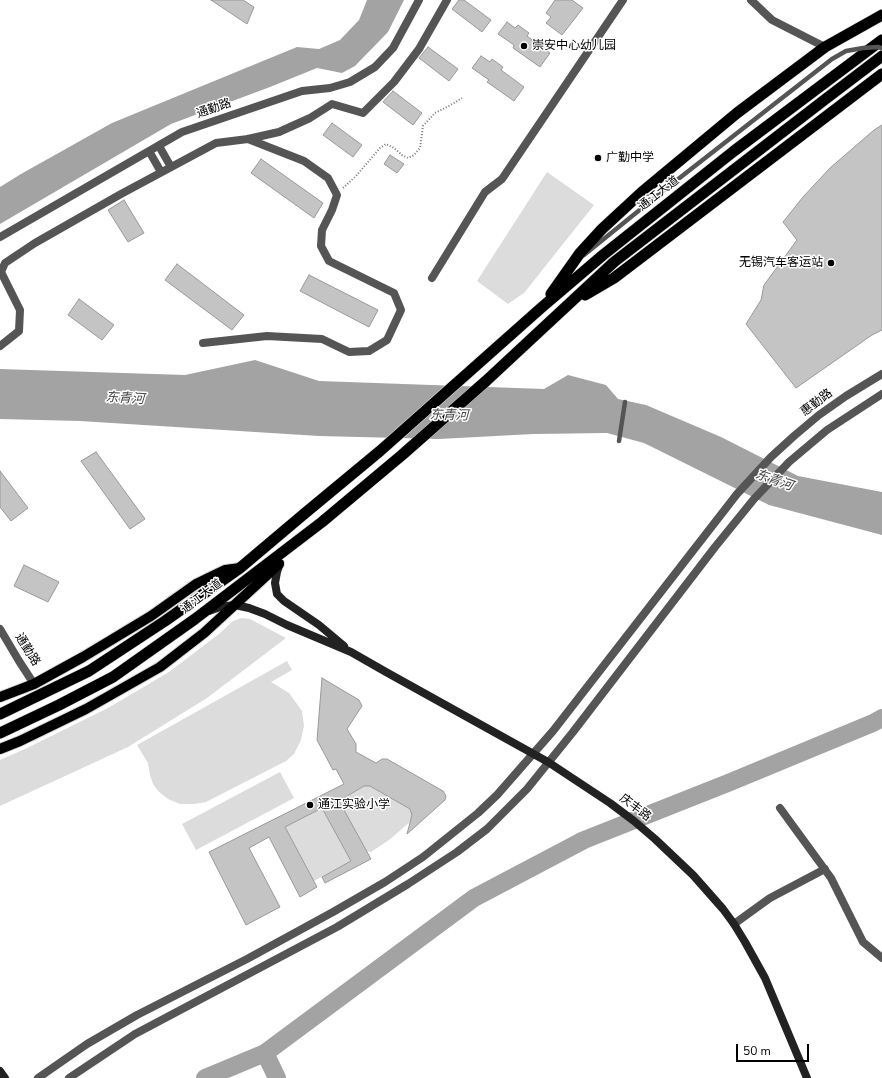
<!DOCTYPE html>
<meta charset="utf-8">
<style>
body{margin:0}
#map{position:relative;width:882px;height:1078px;overflow:hidden;background:#fff;font-family:"Nunito Sans",sans-serif}
canvas{display:block}
.scale{position:absolute;left:736px;top:1044px;width:73px;height:18px;box-sizing:border-box;border:2px solid #000;border-top:0;padding-left:5px;font-size:12px;line-height:14px;white-space:nowrap;color:#000;-webkit-text-stroke:3px #fff;paint-order:stroke}
</style>
<div id="map">
<canvas width="882" height="1078"></canvas>
<div class="scale">50 m</div>
</div>
<script>
const ctx = document.querySelector('canvas').getContext('2d');
ctx.lineJoin = 'round';
function paint(path, color) {
  ctx.fillStyle = color;
  ctx.fill(path, 'evenodd');
}
function shape(rows) {
  const path = new Path2D();
  for (const r of rows) {
    path.moveTo(r[0], r[1]);
    for (let i = 2; i < r.length; i += 2) path.lineTo(r[i], r[i + 1]);
  }
  return path;
}
function strokePath(path, color, width, dash) {
  ctx.strokeStyle = color;
  ctx.lineWidth = width;
  ctx.lineCap = dash ? 'butt' : 'round';
  ctx.setLineDash(dash || []);
  ctx.stroke(path);
}
function drawText(font, color, halo, rows, align = 'center') {
  ctx.font = font + ' "Nunito Sans","Noto Sans SC",sans-serif';
  ctx.lineWidth = 3;
  ctx.setLineDash([]);
  ctx.textBaseline = 'middle';
  ctx.strokeStyle = halo;
  ctx.fillStyle = color;
  for (const [text, x, y, turn = 0] of rows) {
    ctx.save();
    ctx.translate(x, y);
    ctx.rotate((+turn || 0) * Math.PI / 180);
    ctx.textAlign = isNaN(turn) ? turn : align;
    if (halo) ctx.strokeText(text, 0, 0);
    ctx.fillText(text, 0, 0);
    ctx.restore();
  }
}
paint(shape([
 [547,172,594,205,524,293,508,304,477,281],
 [242,618,250,619,286,638,207,698,128,747,0,806,0,760,25,749,108,708,169,672,219,634,233,621],
 [287,661,292,670,271,682,289,693,302,711,304,726,301,740,294,754,286,761,206,802,194,804,180,804,168,799,158,791,153,784,150,775,148,763,137,745],
 [280,772,294,798,196,850,182,824],
 [364,786,370,786,410,809,412,815,410,822,389,840,371,852,366,851,339,801],
 [322,808,351,861,314,881,285,827]
]), '#dcdcdc');
paint(shape([
 [367,0,404,0,388,32,355,66,342,73,317,68,270,87,171,124,0,224,0,187,21,174,112,123,297,47,319,49,340,40,359,20],
 [255,360,319,381,544,389,568,375,606,385,618,399,646,405,721,437,798,476,882,492,882,535,769,505,644,443,607,433,533,434,439,439,319,436,80,421,0,419,0,369,185,375]
]), '#a3a3a3');
strokePath(shape([
 [265,1053,277,1078],
 [205,1078,265,1053,474,898,584,840,728,783,873,723,882,718]
]), '#a3a3a3', 18);
const building = shape([
 [211,0,243,0,254,7,247,24,211,0],
 [459,0,464,0,491,20,482,32,452,9,459,0],
 [555,0,572,0,583,8,562,35,546,23,551,17,546,13,555,0],
 [507,22,515,28,518,25,529,33,527,36,550,53,540,67,513,48,514,45,498,34,507,22],
 [428,47,458,69,449,81,419,58,428,47],
 [481,56,490,62,492,59,503,67,501,70,524,87,514,101,487,82,489,80,472,68,481,56],
 [393,91,422,113,413,125,383,102,393,91],
 [332,123,362,145,353,157,323,135,332,123],
 [882,125,882,330,872,335,796,388,746,324,761,300,764,285,797,240,783,222,803,197,830,168,874,130,882,125],
 [390,155,404,164,397,173,384,164,390,155],
 [261,159,323,203,314,218,251,173,261,159],
 [124,200,144,233,128,242,108,210,124,200],
 [177,264,244,315,232,330,165,280,177,264],
 [309,275,378,310,369,327,300,291,309,275],
 [79,299,114,325,102,340,68,315,79,299],
 [96,452,145,519,130,529,81,461,96,452],
 [0,471,28,508,11,521,0,507,0,471],
 [24,565,59,582,48,602,14,586,24,565],
 [322,678,359,700,362,706,347,729,356,744,356,752,376,763,382,759,387,759,443,791,446,796,445,800,407,834,412,815,410,809,370,786,364,786,339,801,371,859,325,883,322,877,351,861,322,808,285,827,317,887,300,897,269,837,249,848,280,907,246,925,209,852,344,784,336,769,333,770,317,740,322,678]
]);
paint(building, '#c4c4c4');
strokePath(building, '#999', 1);
const primary = shape([
 [0,697,34,684,83,657,151,616,196,584,225,570,240,568],
 [0,749,20,741,86,709,160,667,204,633,279,564]
]);
const trunk = shape([
 [551,294,580,253,602,229,642,192,737,113,825,47,882,15],
 [585,295,614,278,882,74],
 [0,714,89,671,165,621,240,568,304,514,380,451,541,308,603,255,734,151,882,40],
 [0,733,59,705,113,677,195,619,322,522,402,455,486,381,614,262,823,101,882,56]
]);
strokePath(primary, '#dbdbdb', 12);
strokePath(trunk, '#dbdbdb', 12);
strokePath(shape([
 [343,188,356,176,380,148,386,144,394,148,402,155,408,158,414,155,420,148,423,126,435,113,449,106,462,98]
]), '#777', 2, [1, 2]);
strokePath(shape([
 [584,255,668,187],
 [619,441,625,402]
]), '#555', 4.5);
strokePath(shape([
 [751,0,772,20,825,47],
 [159,146,171,167],
 [149,151,161,172],
 [0,237,182,132,302,91,330,88,350,82,375,67,393,48,419,0],
 [432,278,485,192,502,179,623,0],
 [203,343,267,336,322,339,349,352,369,351,387,340,401,310,394,293,329,261,321,246,322,230,332,210,337,195,328,178,304,161,248,139],
 [0,346,19,331,20,310,1,272,5,263,35,243,121,194,216,143,248,139,279,132,310,118,332,104,363,113,394,82,419,49,447,0],
 [0,629,19,661,34,684],
 [780,808,831,878,863,942,882,958],
 [734,924,770,898,825,869]
]), '#555', 8);
strokePath(shape([
 [38,1078,87,1044,137,1015,247,959,333,912,385,882,423,857,478,813,497,795,553,731,737,494,771,457,794,436,819,415,846,396,882,374],
 [69,1078,135,1034,337,927,408,884,457,852,487,829,527,789,573,732,715,547,754,499,789,462,827,430,882,394]
]), '#555', 8);
strokePath(shape([
 [280,563,277,572,275,583,277,594,284,601,319,625,344,646],
 [209,611,220,607,235,605,249,608,265,614,287,625,351,652,386,672,548,762,610,803,634,821,655,839,693,875,723,909,734,924,745,942,765,978,807,1078],
 [0,1071,5,1078]
]), '#222', 8);
strokePath(primary, '#000', 10);
strokePath(trunk, '#000', 11);
strokePath(shape([
 [668,187,832,59,846,51,863,48,878,47,882,48]
]), '#555', 4.5);
for (const [x, y, r, color] of [
 [524,46,4,"#000"],
 [598,158,4,"#000"],
 [831,263,4,"#000"],
 [310,805,4,"#000"]
]) {
  const dot = new Path2D();
  dot.arc(x, y, r, 0, 2 * Math.PI);
  ctx.fillStyle = color;
  ctx.fill(dot);
  strokePath(dot, '#fff', 1.5);
}
drawText('12px', '#000', '#fff', [
 ["崇安中心幼儿园",532,46],
 ["广勤中学",606,158],
 ["无锡汽车客运站",823,263,"right"],
 ["通江实验小学",318,805]
], 'left');
drawText('12px', '#000', '#fff', [
 ["通勤路",214,109,-19],
 ["通江大道",659,194,-38],
 ["惠勤路",817,403,-37],
 ["通江大道",202,597,-37],
 ["通勤路",27,650,58],
 ["庆丰路",635,808,37]
]);
drawText('italic 13px', '#444', '#fff', [
 ["东青河",125,399,3],
 ["东青河",449,416,1],
 ["东青河",774,481,19]
]);
</script>
